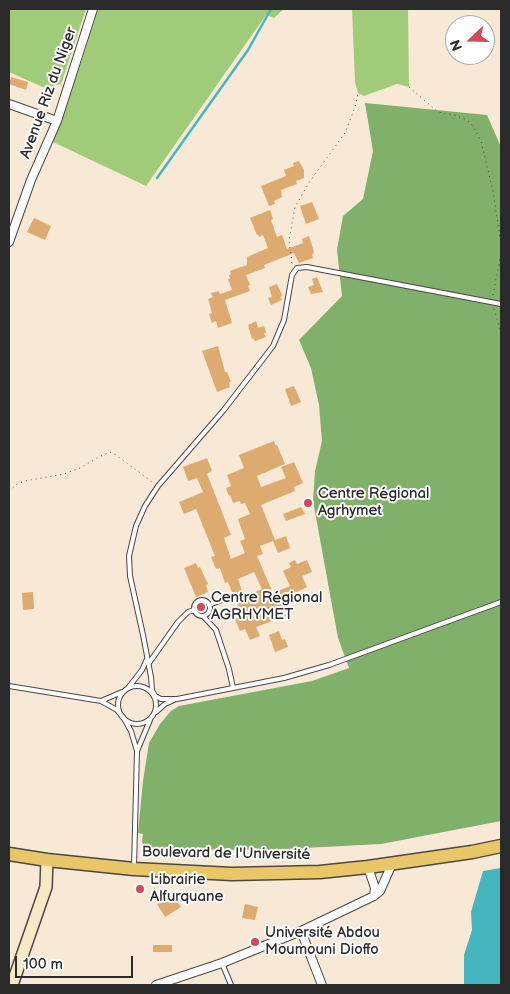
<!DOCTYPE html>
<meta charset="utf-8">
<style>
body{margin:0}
#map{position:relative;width:510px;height:994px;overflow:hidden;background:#f8e8d6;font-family:"Balsamiq Sans",sans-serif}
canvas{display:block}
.frame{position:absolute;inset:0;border:10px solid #2b2b2b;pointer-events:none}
.north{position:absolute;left:445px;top:15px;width:50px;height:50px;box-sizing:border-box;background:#fff;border:1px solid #aaa;border-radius:50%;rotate:249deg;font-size:14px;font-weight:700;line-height:20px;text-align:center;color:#2b2b2b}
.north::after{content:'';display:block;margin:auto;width:18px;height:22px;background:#d1495b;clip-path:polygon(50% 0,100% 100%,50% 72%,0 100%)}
.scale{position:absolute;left:15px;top:956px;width:118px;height:22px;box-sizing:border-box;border:2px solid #2b2b2b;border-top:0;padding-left:6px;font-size:15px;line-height:18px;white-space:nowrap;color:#2b2b2b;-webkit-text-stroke:4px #fff;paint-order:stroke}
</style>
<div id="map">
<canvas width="510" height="994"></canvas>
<div class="frame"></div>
<div class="north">N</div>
<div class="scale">100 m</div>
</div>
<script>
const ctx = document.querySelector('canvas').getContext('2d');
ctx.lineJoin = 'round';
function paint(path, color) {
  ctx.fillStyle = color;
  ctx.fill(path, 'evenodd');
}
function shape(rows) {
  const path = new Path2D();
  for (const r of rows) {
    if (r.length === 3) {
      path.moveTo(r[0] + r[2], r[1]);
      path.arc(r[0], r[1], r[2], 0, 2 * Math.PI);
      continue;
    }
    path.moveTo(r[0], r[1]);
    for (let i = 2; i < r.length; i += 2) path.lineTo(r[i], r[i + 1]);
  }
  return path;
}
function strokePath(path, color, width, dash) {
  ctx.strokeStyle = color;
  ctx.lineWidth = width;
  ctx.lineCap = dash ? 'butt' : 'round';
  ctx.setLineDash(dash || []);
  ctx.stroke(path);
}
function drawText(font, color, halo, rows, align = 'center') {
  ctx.font = font + ' "Balsamiq Sans",sans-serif';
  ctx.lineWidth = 4;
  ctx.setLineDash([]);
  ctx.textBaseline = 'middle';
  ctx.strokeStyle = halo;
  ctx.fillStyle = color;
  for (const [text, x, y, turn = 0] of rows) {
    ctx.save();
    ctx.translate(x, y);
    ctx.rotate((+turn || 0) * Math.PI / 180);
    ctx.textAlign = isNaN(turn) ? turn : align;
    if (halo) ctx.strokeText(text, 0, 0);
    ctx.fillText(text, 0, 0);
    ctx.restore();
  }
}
paint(shape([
 [9,9,86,9,61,84,45,88,9,72],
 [98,9,284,9,274,18,266,15,146,186,53,142,84,54],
 [352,9,408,9,409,87,397,84,364,96,358,93,355,82]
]), '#a0cc7a');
paint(shape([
 [365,103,487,115,501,147,501,821,381,844,266,850,146,849,142,842,143,834,138,833,143,781,149,743,160,724,171,711,179,706,312,681,349,668,338,638,313,501,315,471,322,441,319,405,311,368,299,340,342,296,337,250,343,216,363,199,373,151]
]), '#80b06a');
paint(shape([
 [501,868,501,985,464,985,464,955,472,930,471,912,483,871]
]), '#46b6be');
strokePath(shape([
 [157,178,248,50,271,9]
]), '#46b6be', 2.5);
paint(shape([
 [11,77,28,82,26,90,9,84],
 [299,161,304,170,304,178,296,181,297,184,281,190,282,197,274,201,275,204,269,206,261,186,286,176,284,170,294,166,293,163],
 [312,202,319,219,306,224,300,206],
 [270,210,273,219,271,220,277,237,282,235,287,249,303,243,302,239,309,236,314,252,312,255,313,258,299,263,294,253,264,265,265,268,246,275,250,285,248,286,250,291,225,300,232,323,218,328,216,321,212,323,209,314,212,313,208,299,213,297,211,293,219,291,220,294,232,290,228,279,230,279,229,275,231,275,230,271,247,265,247,257,268,248,263,235,259,237,258,234,257,235,250,218],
 [34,218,51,226,45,240,27,232],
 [317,277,323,292,311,294,308,287,314,285,312,279],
 [277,284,281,293,282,296,280,297,282,300,271,305,268,298,272,297,269,287],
 [256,321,258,328,264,326,266,333,264,333,266,337,255,341,253,338,252,339,248,325],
 [218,346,225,372,227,372,231,382,229,382,230,387,217,392,202,351],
 [294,386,301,402,291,406,285,389],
 [274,441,275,445,277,445,285,464,257,476,261,487,286,478,281,467,294,462,303,483,294,487,295,491,261,505,275,540,286,536,290,548,278,553,273,541,260,546,263,554,257,556,273,593,290,586,283,571,291,567,289,563,295,560,297,564,307,560,312,572,302,576,307,587,285,598,290,610,284,612,286,616,256,627,260,636,250,640,245,629,240,631,235,619,240,617,236,609,239,608,235,599,236,595,232,592,228,582,225,583,220,568,216,569,211,557,215,556,196,509,184,514,179,502,203,492,197,478,188,481,183,467,207,458,212,471,207,474,231,535,224,538,231,559,245,553,240,541,245,539,238,519,250,514,245,503,241,504,240,501,233,503,230,495,229,496,226,488,231,486,227,475,244,468,239,455],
 [254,572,262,589,244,597,238,579],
 [301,507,305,514,286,521,283,514],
 [196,563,198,568,200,567,208,584,206,585,208,592,196,597,184,568],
 [33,592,34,609,23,610,22,593],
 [279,631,282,640,285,639,288,647,275,652,269,635],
 [172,894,181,907,165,917,157,904],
 [245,904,258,907,255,920,242,918],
 [153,945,172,945,172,952,153,952]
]), '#ddab6f');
const lane = shape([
 [501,304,307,267,297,268,292,275,284,320,273,346,223,411,158,486,145,506,136,526,129,556,130,576,143,635,151,677,152,690,155,696,161,699,177,699,284,678,329,665,501,602],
 [202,608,8],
 [209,605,232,596],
 [203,616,216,630,229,669,233,688],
 [149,663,178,622,188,612,194,610],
 [9,686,101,701,117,710,123,717,131,731,137,751,134,867],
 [137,705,19],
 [128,688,142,670,147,659],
 [101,701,122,692],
 [156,712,165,704,174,700],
 [137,751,150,720],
 [222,963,231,985]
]);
const street = shape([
 [9,104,57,121],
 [9,242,31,180,57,121,93,9],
 [368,867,375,888,374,896],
 [301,931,322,985],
 [156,985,222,963,301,931,374,896,380,891,392,864]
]);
const secondary = shape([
 [12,985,46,887,47,860]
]);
const primary = shape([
 [9,854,47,860,134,869,232,874,320,872,368,867,472,852,501,846]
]);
strokePath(lane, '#4a4745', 6);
strokePath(street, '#4a4745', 10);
strokePath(secondary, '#4a4745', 14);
strokePath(primary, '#4a4745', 15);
strokePath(shape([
 [409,87,438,112,454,115,467,120,473,126,481,141,493,191,501,244],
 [292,263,289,240,295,207,310,181,345,133,355,107,358,93],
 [493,295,501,254],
 [494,309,501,332],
 [9,491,17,484,25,481,64,474,80,468,99,457,110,452,116,455,152,482]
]), '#4a4745', 1, [1, 4]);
strokePath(lane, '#fff', 4);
strokePath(street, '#fff', 8);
strokePath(secondary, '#f6e9c3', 11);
strokePath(primary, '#e9c769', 12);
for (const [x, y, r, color] of [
 [308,503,5,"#d1495b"],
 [201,607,5,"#d1495b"],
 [140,889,5,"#d1495b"],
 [255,942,5,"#d1495b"]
]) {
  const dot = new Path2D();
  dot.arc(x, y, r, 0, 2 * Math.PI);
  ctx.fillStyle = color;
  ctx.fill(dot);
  strokePath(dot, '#fff', 2);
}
drawText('15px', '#2b2b2b', '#fff', [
 ["Avenue Riz du Niger",49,93,-70],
 ["Boulevard de l'Université",226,854,1]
]);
drawText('15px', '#2b2b2b', '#fff', [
 ["Centre Régional",318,494],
 ["Agrhymet",318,511],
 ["Centre Régional",211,598],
 ["AGRHYMET",211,615],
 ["Librairie",150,880],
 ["Alfurquane",150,897],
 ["Université Abdou",265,933],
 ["Moumouni Dioffo",265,950]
], 'left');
</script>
